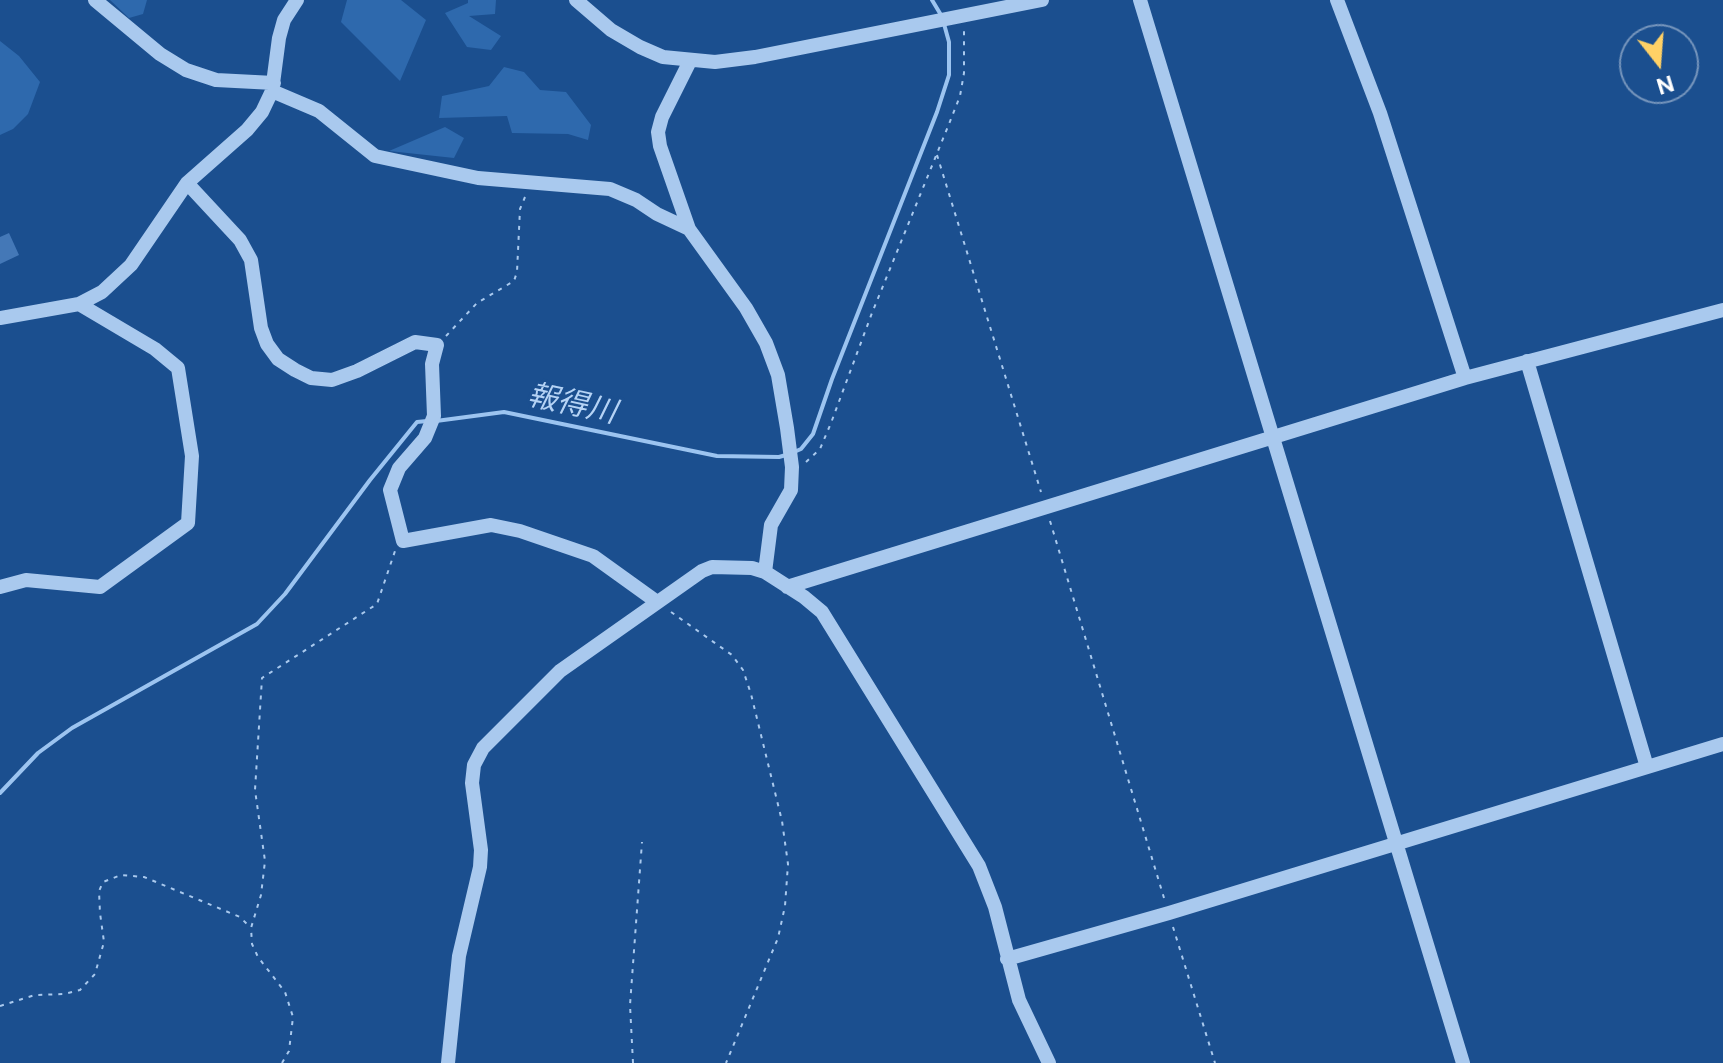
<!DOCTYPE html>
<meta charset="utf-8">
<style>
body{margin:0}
#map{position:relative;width:1723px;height:1063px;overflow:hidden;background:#1b4f8f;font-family:"Public Sans",sans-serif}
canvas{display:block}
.north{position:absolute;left:1619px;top:24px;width:80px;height:80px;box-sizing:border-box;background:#1b4f8f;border:2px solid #7695bc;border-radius:50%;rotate:163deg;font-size:22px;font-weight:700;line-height:32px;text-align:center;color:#fff}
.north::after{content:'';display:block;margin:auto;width:28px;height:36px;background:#ffd166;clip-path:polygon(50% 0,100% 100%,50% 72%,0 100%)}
</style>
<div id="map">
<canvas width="1723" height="1063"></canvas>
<div class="north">N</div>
</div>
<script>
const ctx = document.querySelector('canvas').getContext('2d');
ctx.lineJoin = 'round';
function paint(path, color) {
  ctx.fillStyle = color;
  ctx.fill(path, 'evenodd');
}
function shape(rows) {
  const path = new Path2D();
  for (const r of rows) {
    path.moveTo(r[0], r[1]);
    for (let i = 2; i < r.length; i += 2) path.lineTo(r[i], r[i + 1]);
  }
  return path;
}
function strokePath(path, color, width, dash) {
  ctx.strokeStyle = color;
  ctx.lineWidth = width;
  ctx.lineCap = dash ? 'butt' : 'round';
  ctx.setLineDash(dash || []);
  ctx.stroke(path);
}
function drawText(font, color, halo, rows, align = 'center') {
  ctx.font = font + ' "Public Sans","Noto Sans JP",sans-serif';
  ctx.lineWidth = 6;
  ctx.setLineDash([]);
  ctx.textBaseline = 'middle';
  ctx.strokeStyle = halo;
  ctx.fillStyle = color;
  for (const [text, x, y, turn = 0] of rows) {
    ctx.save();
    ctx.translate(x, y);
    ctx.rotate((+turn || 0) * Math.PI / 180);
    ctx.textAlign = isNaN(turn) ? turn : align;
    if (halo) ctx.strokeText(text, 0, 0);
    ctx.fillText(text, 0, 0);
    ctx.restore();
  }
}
paint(shape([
 [110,0,147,0,143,14,129,18],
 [347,0,401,0,426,20,400,81,341,22],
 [468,0,496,0,495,14,469,16,501,36,491,50,467,47,445,13,468,3],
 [0,41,19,56,40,82,28,114,13,129,0,135],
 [504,67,524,72,540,90,566,92,591,125,588,140,568,134,512,133,507,116,439,118,442,96,489,86],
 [445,127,464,138,454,158,389,151]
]), '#2e69ad');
strokePath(shape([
 [932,0,941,15],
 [436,421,504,412,717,456,779,457,786,455],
 [794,452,801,449,813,434,832,379,937,112,949,75,949,42,944,24],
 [0,793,38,753,72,728,257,624,285,594,370,480,417,422,427,421]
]), '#9cc4f0', 4);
paint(shape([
 [9,233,19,255,0,264,0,237]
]), '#4478b7');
strokePath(shape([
 [937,155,1041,492],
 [446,336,477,303,514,281,517,272,520,209,525,197],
 [806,462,820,449,831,423,872,313,949,124,960,96,964,73,964,30],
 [1050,521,1164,898],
 [671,612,732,655,743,670,751,694,782,821,788,864,785,906,778,938,726,1063],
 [1173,927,1215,1063],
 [0,1006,35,995,64,994,80,990,95,974,104,942,100,913,99,891,103,882,121,875,144,877,240,917,250,927],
 [282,1063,289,1051,293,1017,285,992,258,957,252,944,251,928,261,895,265,861,255,790,262,678,377,604,395,551],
 [633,1063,630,1005,642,842]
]), '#a9c9ee', 2, [4, 6]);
strokePath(shape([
 [95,0,160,54,186,70,216,80,274,83],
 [576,0,611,30,640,47,663,57,715,62,755,57,1042,0],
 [1140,0,1463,1063],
 [1337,0,1380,113,1465,378],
 [690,61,662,117,658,132,660,146,689,229,746,308,766,343,778,375,787,428,792,467,791,490,771,525,765,572],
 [272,91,319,111,375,156,478,178,610,189,636,200,657,214,689,229],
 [187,183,240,240,251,260,261,328,267,344,278,359,295,370,311,378,332,380,357,371,415,342,437,345,432,364,434,416,425,438,399,468,390,490,403,541,491,525,520,531,593,556,657,602],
 [0,318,79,304,102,292,131,265,187,183,247,130,262,112,272,91,279,38,284,20,297,0],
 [1527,361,1647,767],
 [0,587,26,580,100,587,188,523,192,456,178,368,155,349,79,304],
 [787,587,1465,378,1723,310],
 [1007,959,1169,913,1723,744],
 [448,1063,459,956,480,867,481,850,472,783,474,765,483,748,560,671,702,571,712,567,752,568,765,572,804,597,822,612,979,866,995,907,1019,1000,1049,1063]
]), '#a9c9ee', 14);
drawText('italic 30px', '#b5d3f5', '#1b4f8f', [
 ["報得川",572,404,12]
]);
</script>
